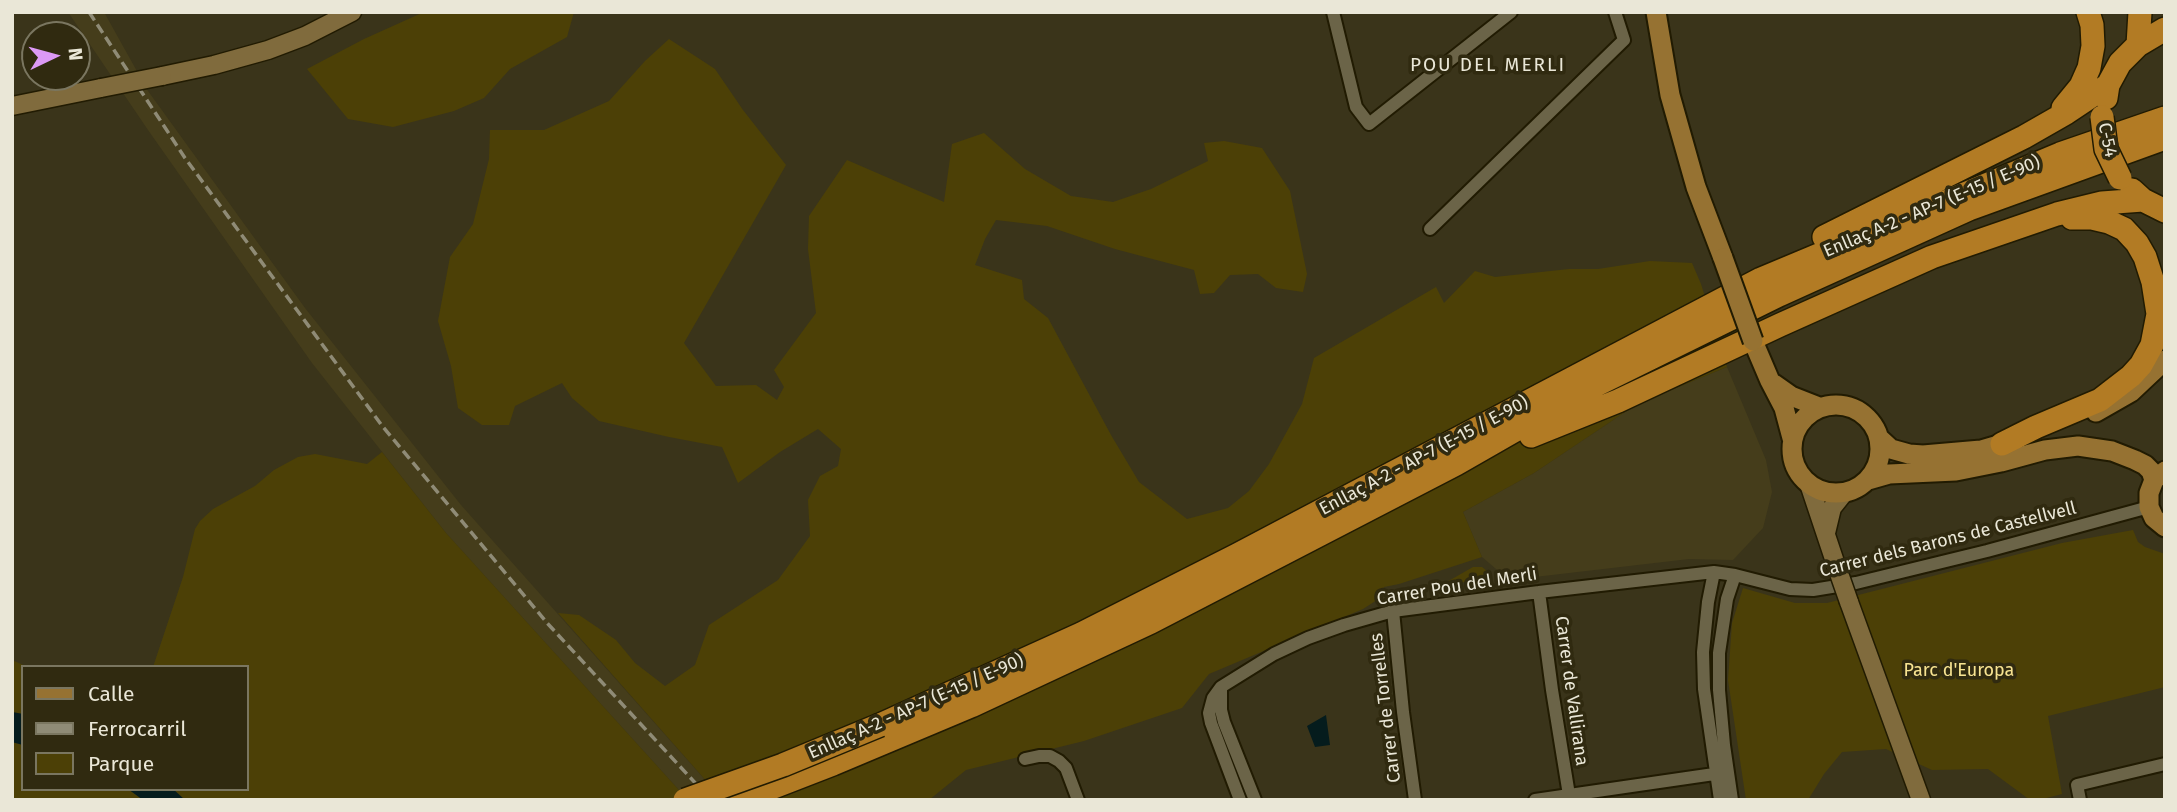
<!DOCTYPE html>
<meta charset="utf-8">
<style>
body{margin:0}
#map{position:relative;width:2177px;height:812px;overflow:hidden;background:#3a341a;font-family:"Fira Sans",sans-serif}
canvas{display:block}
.frame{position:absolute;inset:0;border:14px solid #eae7d7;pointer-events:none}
.legend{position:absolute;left:21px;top:665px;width:228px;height:126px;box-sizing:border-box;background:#302a10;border:2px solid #7a7660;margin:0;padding:9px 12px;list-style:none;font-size:21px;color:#eae7d7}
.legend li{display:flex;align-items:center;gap:14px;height:35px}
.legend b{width:35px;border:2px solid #7a7660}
.north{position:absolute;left:21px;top:21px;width:70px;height:70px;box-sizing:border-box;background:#302a10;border:2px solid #7a7660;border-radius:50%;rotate:85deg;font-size:19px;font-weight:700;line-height:28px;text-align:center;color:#eae7d7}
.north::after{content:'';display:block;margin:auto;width:24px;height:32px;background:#dc99f5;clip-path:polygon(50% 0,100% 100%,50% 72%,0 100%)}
</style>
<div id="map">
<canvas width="2177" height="812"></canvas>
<div class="frame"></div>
<ul class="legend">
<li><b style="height:9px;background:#967232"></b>Calle</li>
<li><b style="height:9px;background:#8f8b76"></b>Ferrocarril</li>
<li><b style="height:19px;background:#4c4006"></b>Parque</li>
</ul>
<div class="north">N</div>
</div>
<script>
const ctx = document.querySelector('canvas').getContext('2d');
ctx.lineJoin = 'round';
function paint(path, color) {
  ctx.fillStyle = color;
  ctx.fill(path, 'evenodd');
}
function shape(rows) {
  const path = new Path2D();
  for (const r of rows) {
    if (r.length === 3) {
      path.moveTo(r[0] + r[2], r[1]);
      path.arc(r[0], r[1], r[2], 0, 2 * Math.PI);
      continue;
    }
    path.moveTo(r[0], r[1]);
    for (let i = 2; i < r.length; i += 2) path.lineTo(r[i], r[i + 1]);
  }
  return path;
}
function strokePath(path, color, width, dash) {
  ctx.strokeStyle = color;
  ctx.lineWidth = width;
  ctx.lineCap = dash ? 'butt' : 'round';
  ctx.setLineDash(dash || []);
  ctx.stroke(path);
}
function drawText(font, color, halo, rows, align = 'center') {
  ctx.font = font + ' "Fira Sans",sans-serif';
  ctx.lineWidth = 7;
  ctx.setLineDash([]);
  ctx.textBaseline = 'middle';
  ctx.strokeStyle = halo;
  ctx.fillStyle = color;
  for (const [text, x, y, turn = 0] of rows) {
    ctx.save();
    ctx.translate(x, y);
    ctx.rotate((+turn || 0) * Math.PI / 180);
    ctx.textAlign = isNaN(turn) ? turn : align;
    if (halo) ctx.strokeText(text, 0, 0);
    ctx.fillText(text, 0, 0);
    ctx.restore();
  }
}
paint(shape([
 [68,12,104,12,148,91,305,308,461,505,723,800,688,800,446,533,312,363,148,130],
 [1727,367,1766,460,1772,492,1763,528,1733,560,1689,559,1509,580,1482,557,1463,512,1534,473,1637,404]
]), '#453d1b');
paint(shape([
 [424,12,574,12,567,37,510,69,484,98,454,111,393,127,348,119,307,69,364,39],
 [669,39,715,69,743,110,786,165,684,343,716,386,756,385,777,400,784,387,774,370,816,313,808,249,809,216,847,160,944,202,952,144,984,133,1025,169,1071,196,1113,202,1151,189,1208,161,1204,143,1224,141,1262,148,1290,191,1307,274,1303,292,1276,288,1258,274,1230,275,1214,293,1200,294,1194,270,1115,249,1047,226,996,220,985,239,975,265,1022,280,1024,299,1048,318,1111,435,1139,482,1187,519,1228,508,1249,491,1269,464,1302,404,1314,358,1436,287,1444,303,1475,271,1495,277,1569,269,1598,269,1650,261,1692,263,1701,284,1727,367,1637,404,1534,473,1463,512,1482,557,1399,584,1384,587,1380,598,1363,609,1209,674,1182,708,1084,741,966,770,929,800,723,800,558,613,579,615,616,640,635,663,665,686,695,665,709,625,778,580,810,536,808,500,820,476,838,466,841,449,818,429,780,452,738,483,722,447,669,437,599,421,572,398,562,383,515,406,509,425,482,425,458,408,451,366,438,321,450,257,473,224,489,159,490,130,544,130,609,101,645,61],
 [382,452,446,533,688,800,185,800,173,789,247,789,247,667,153,667,183,577,195,529,200,521,213,509,255,486,274,470,298,457,315,454,367,464],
 [2133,530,2138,542,2145,547,2165,554,2165,687,2048,716,2062,794,2039,800,2030,800,1988,769,1932,770,1886,749,1842,752,1824,774,1808,800,1746,800,1728,680,1732,623,1743,588,1795,603,1827,603,2062,543],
 [1473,567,1482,567,1487,571,1487,576,1482,580,1449,584,1445,583],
 [12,660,28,667,23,667,23,714,12,712],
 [12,742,23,745,23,789,128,789,143,800,12,800]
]), '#4c4006');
paint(shape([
 [12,712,23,714,23,745,12,742],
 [1326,715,1330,745,1315,747,1307,726],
 [128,789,173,789,185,800,143,800]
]), '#051c1d');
const street = shape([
 [1333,12,1356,107,1369,124,1511,12],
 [1430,229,1624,40,1615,12],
 [1714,572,1708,602,1703,652,1704,689,1720,800],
 [1539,592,1552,690,1569,795],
 [1393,611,1403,712,1415,800],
 [1221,688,1221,710,1224,722,1255,800],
 [1025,759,1039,756,1050,756,1059,761,1066,768,1078,800],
 [1240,800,1211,723,1209,713,1213,698,1221,687,1274,654,1308,638,1344,625,1393,611,1539,592,1714,572,1735,575,1790,589,1813,590,1856,583,1987,551,2149,507],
 [1535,800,1721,773],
 [1732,800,1724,745,1719,690,1719,653,1727,599,1735,575],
 [2080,800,2077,785,2165,764]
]);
const secondary = shape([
 [162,76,214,65,268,50,305,36,352,12],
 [12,106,101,88],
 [1809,484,1835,562],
 [1826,533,1832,508,1844,493],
 [1849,602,1921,800]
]);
const primary = shape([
 [1656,12,1670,95,1696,187,1723,258],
 [1753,341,1770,381,1784,408,1792,438],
 [1774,384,1791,396,1819,407],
 [1836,449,44],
 [2096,412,2131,392,2165,360],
 [1879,438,1891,449,1909,454,1923,455,1981,450,2015,440],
 [2165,471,2154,480,2149,493,2149,507,2154,518,2165,527],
 [1868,480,1889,474,1956,471,2001,462,2045,450,2078,446,2112,451,2135,460,2145,465,2151,471,2154,480]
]);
const highway = shape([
 [2138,45,2140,12],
 [2106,98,2108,85,2120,63,2138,45,2165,29],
 [2063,108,2081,86,2089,68,2093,46,2092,25,2088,12],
 [2132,190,2143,200,2165,211],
 [1824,237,2024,137,2066,113,2108,85],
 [1531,436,1618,401,1780,325,1932,257,2057,214,2102,203,2143,200],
 [2002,444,2036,427,2100,400,2131,376,2141,365,2152,345,2158,314,2153,282,2145,257,2137,243,2124,229,2109,222,2092,218,2072,218],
 [880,725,1081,634,1237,555,1761,279,2060,154,2165,118],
 [740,800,833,764,971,706,1151,622,1456,464,1580,393,1779,295,1969,209,2165,138]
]);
strokePath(street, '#211b02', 16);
strokePath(secondary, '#211b02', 21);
strokePath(primary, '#211b02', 23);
strokePath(highway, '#211b02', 26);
strokePath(street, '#6b6448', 12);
strokePath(secondary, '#806b3d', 18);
strokePath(primary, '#967232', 19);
strokePath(highway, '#b27b24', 23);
strokePath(shape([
 [89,12,185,158,383,427,548,624,711,800]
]), '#8f8b76', 3.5, [10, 5]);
const secondaryBridge = shape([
 [101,88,162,76],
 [1835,562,1849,602]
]);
const primaryBridge = shape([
 [1723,258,1753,341]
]);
const highwayBridge = shape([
 [2102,117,2106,149,2120,178],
 [685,800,783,765,880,725]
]);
strokePath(secondaryBridge, '#211b02', 21, []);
strokePath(primaryBridge, '#211b02', 23, []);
strokePath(highwayBridge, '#211b02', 26, []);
strokePath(secondaryBridge, '#806b3d', 18);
strokePath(primaryBridge, '#967232', 19);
strokePath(highwayBridge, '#b27b24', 23);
drawText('18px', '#eae7d7', '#302a10', [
 ["C-54",2107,140,78],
 ["Enllaç A-2 - AP-7 (E-15 / E-90)",1932,207,-23],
 ["Enllaç A-2 - AP-7 (E-15 / E-90)",1424,456,-28],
 ["Carrer dels Barons de Castellvell",1948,540,-14],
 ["Carrer Pou del Merli",1457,587,-9],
 ["Carrer de Vallirana",1571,691,82],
 ["Enllaç A-2 - AP-7 (E-15 / E-90)",916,707,-24],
 ["Carrer de Torrelles",1386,708,-97]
]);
drawText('18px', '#f7e391', '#302a10', [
 ["Parc d'Europa",1959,671]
]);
ctx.letterSpacing = '2px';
drawText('19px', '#eae7d7', '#302a10', [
 ["POU DEL MERLI",1488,66]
]);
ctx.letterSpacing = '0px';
</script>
